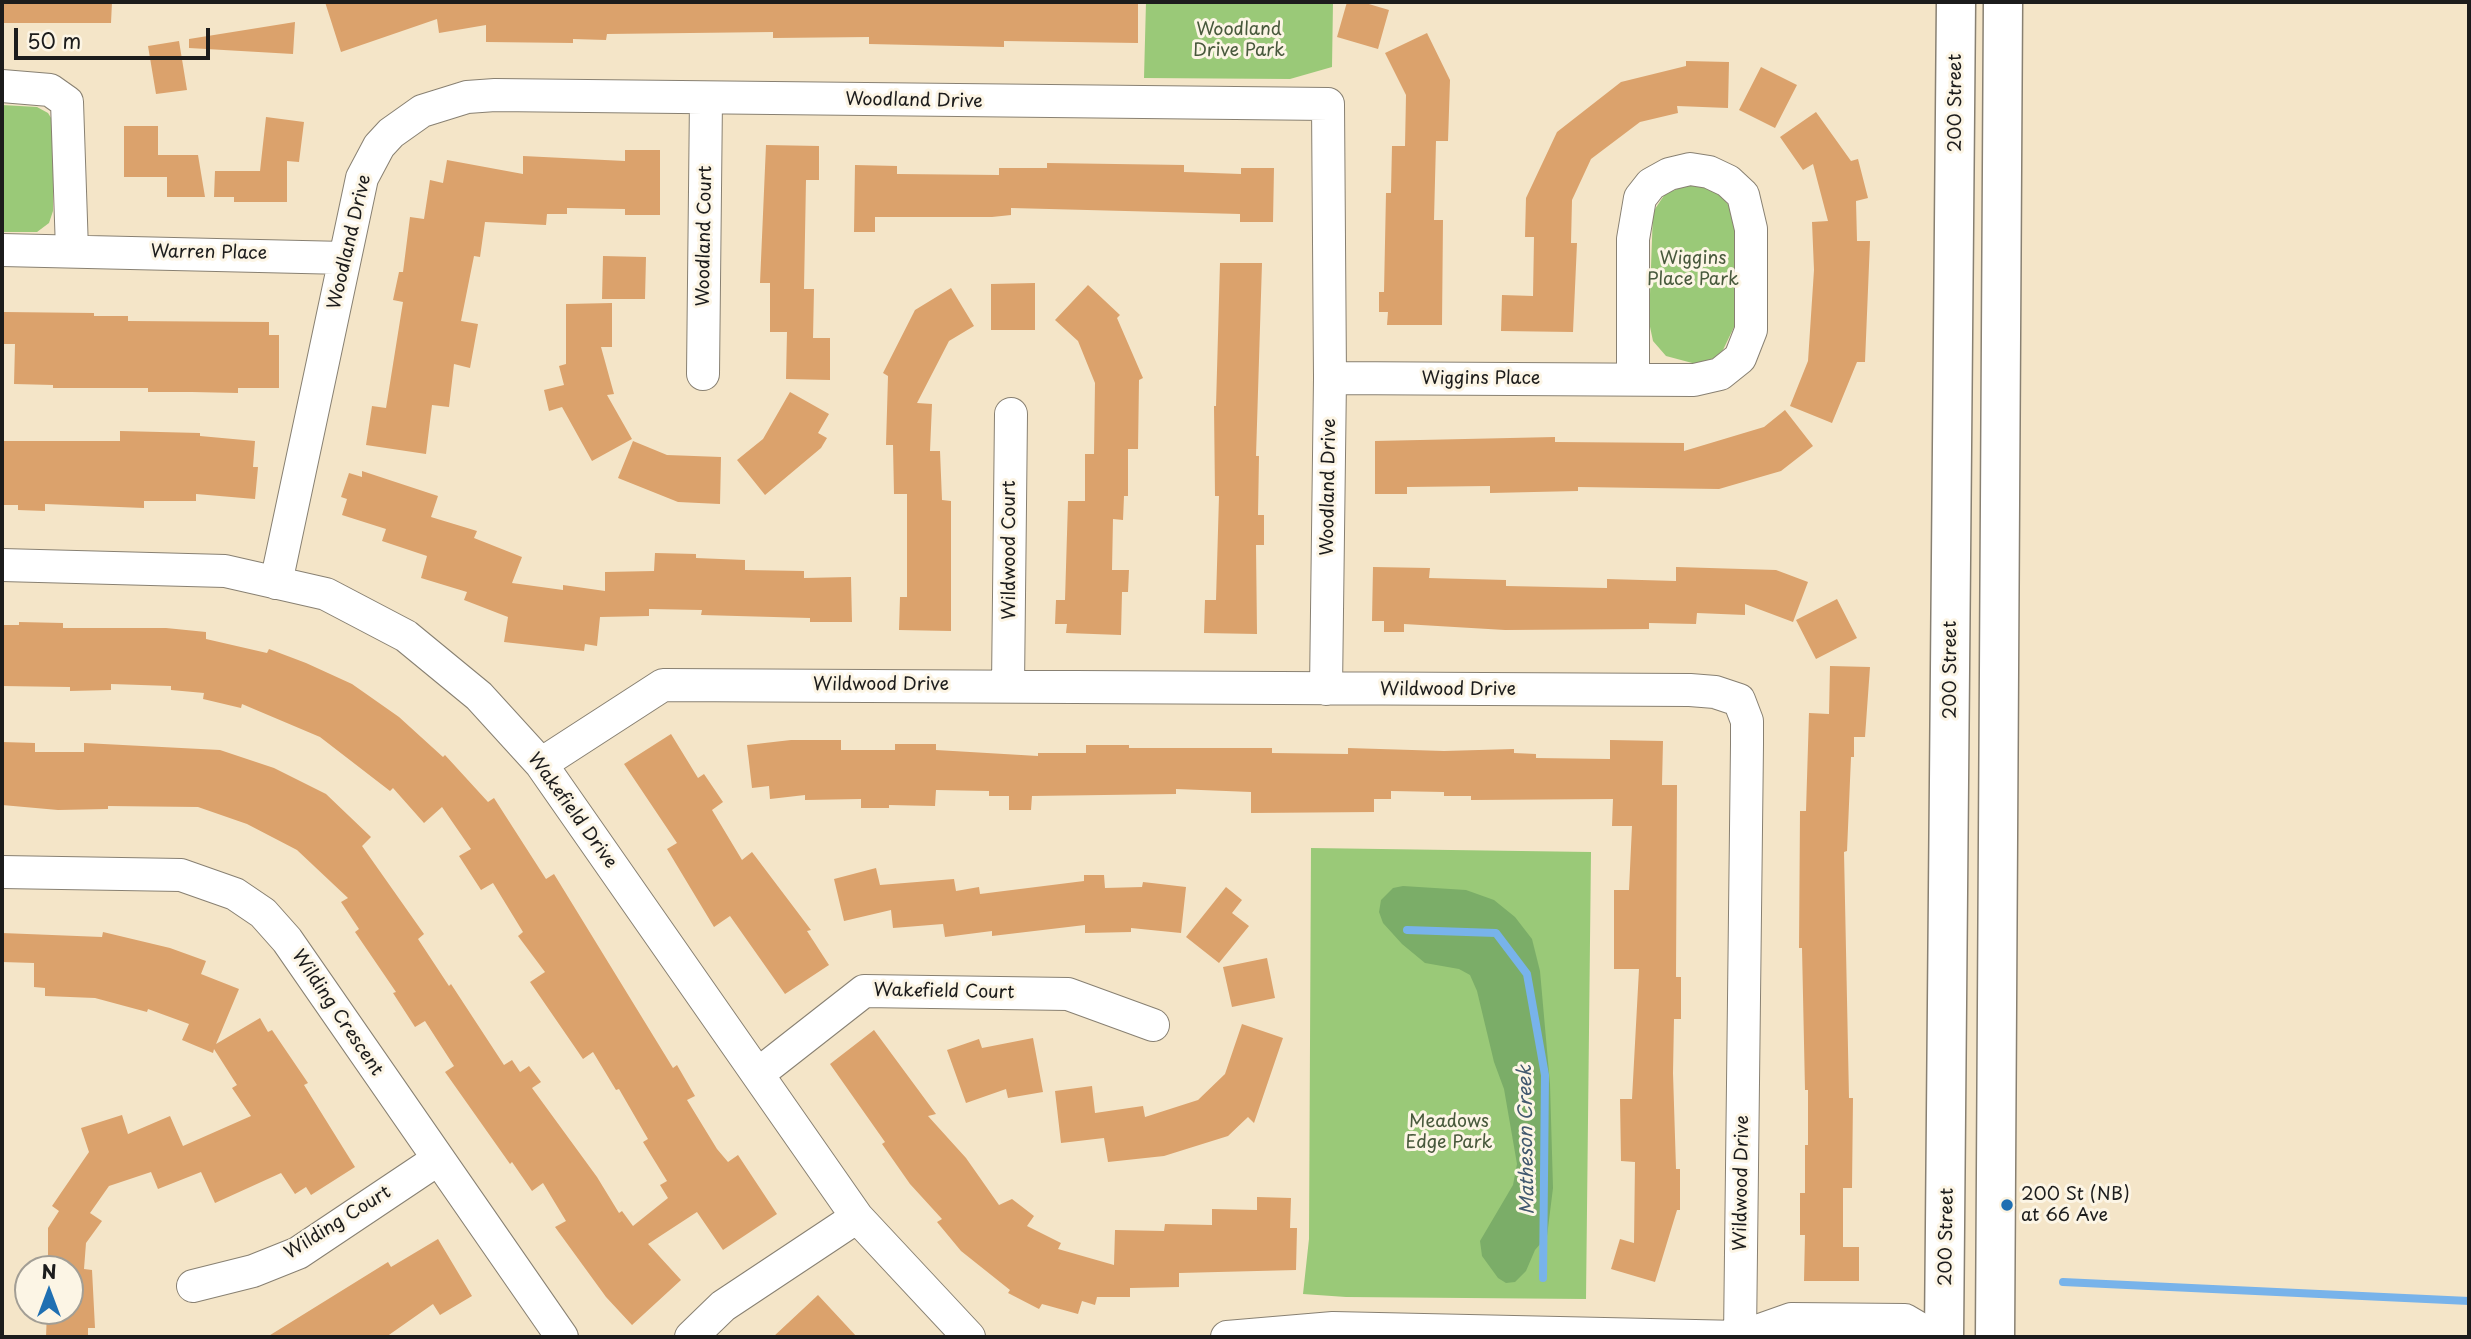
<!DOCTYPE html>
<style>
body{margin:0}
#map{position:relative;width:2471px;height:1339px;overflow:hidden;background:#f4e5c8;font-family:"Playpen Sans",sans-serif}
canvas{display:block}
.frame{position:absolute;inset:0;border:4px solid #1c1c1c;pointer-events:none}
.north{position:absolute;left:14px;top:1255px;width:70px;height:70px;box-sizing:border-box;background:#fcf5e5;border:2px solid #a29e95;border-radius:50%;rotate:0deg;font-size:19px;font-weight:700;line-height:28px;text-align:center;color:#1c1c1c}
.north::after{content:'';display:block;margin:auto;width:24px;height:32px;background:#1f6fb2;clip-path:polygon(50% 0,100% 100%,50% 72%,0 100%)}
.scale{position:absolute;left:14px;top:28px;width:196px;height:32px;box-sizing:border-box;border:4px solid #1c1c1c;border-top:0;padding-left:9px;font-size:21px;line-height:24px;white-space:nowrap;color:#1c1c1c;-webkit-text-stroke:5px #fcf5e5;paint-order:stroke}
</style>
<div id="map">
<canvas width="2471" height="1339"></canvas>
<div class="frame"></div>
<div class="north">N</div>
<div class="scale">50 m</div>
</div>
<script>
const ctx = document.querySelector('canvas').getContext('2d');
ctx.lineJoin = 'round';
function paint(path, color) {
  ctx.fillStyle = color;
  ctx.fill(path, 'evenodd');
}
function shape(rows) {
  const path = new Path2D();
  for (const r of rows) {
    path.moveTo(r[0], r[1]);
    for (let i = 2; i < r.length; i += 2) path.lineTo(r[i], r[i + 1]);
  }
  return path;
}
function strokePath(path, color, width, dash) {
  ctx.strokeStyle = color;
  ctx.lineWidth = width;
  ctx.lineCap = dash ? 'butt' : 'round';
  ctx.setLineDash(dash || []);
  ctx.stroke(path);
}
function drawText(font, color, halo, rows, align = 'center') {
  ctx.font = font + ' "Playpen Sans",sans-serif';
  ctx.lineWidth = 6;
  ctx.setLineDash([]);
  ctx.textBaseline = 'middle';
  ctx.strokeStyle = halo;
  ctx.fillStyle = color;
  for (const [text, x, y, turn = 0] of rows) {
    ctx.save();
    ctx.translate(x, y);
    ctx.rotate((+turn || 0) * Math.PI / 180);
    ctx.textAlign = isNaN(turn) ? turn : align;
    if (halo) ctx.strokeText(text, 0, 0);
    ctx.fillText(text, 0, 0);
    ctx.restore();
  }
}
paint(shape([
 [1146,2,1333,2,1332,67,1290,79,1144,78],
 [2,105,37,107,48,113,53,121,53,211,49,223,37,232,2,232],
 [1687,185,1700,185,1719,193,1733,211,1736,224,1734,327,1723,350,1714,358,1696,364,1666,356,1653,341,1649,322,1653,212,1665,194],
 [1311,848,1591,852,1586,1299,1346,1297,1303,1294,1309,1239]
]), '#9ac978');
paint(shape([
 [1403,886,1466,890,1494,900,1515,917,1532,939,1540,971,1550,1084,1553,1188,1547,1236,1535,1250,1526,1271,1515,1282,1506,1283,1498,1278,1482,1256,1480,1241,1513,1185,1517,1164,1504,1089,1494,1062,1477,991,1470,975,1459,969,1425,963,1402,944,1383,923,1379,912,1381,900,1393,888]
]), '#7bad68');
strokePath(shape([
 [1407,930,1496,933,1527,974,1545,1075,1543,1278],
 [2063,1282,2469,1301]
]), '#78b3ea', 8);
paint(shape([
 [2,2,112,2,111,23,2,23],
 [325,2,1138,2,1138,43,1004,41,1004,47,869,44,869,37,773,38,773,32,607,34,606,40,573,39,573,43,486,42,486,25,439,33,437,19,341,52],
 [1347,2,1362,2,1389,10,1378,49,1337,37],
 [295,22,293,54,189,48,189,39],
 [1427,33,1450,80,1448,141,1436,141,1434,220,1443,220,1442,325,1387,325,1388,312,1379,312,1379,292,1384,292,1386,193,1391,193,1392,146,1405,146,1406,95,1385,53],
 [179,41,187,90,156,94,148,46],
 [1686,61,1729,62,1728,108,1677,106,1678,113,1640,122,1591,159,1572,200,1571,243,1577,243,1573,332,1501,331,1502,295,1533,296,1534,237,1525,237,1526,198,1557,132,1621,82,1686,66],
 [1761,67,1797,85,1775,128,1739,110],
 [1816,112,1851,161,1858,159,1868,198,1856,201,1857,241,1870,241,1865,362,1857,362,1832,423,1790,406,1808,361,1814,270,1812,222,1828,221,1813,164,1803,170,1780,137],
 [266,117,304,122,299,162,287,161,287,202,234,202,234,197,214,197,215,171,260,171],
 [124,126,158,126,158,155,198,155,205,197,167,197,167,177,124,177],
 [766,145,819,146,819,180,806,180,804,289,814,289,813,338,830,338,830,380,786,379,787,332,770,332,770,283,760,283],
 [625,150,660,150,660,215,625,215,625,209,567,208,567,214,547,214,546,225,485,222,480,257,474,256,461,321,478,324,470,368,454,364,449,407,432,405,426,454,366,445,372,406,386,408,403,302,393,300,399,272,403,272,410,217,424,219,430,180,443,183,447,160,523,174,523,156,625,161],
 [1047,163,1184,165,1184,172,1241,174,1241,168,1274,168,1273,222,1240,222,1240,214,1011,208,1011,215,992,217,875,217,875,232,854,232,855,165,897,166,897,174,999,175,999,168,1047,168],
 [603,256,646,257,645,299,602,299],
 [1220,263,1262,263,1256,456,1259,456,1258,515,1264,515,1264,545,1256,545,1257,634,1204,633,1205,600,1216,600,1219,496,1215,496,1214,406,1216,406],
 [1035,283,1035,330,991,330,991,284],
 [1088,285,1120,315,1117,318,1143,378,1139,380,1138,449,1128,449,1128,496,1124,496,1123,520,1113,519,1112,570,1129,570,1128,592,1122,592,1121,635,1066,633,1067,624,1055,624,1056,600,1065,600,1068,501,1085,501,1085,454,1094,454,1095,383,1078,341,1055,320],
 [951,288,974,326,949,341,917,403,932,404,930,451,940,451,942,500,951,501,951,631,899,630,900,597,907,597,907,494,894,494,893,445,886,445,888,376,883,373,915,310],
 [612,303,612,347,601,347,614,394,607,395,632,439,592,461,562,407,549,411,544,390,564,385,559,366,566,364,566,304],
 [4,312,94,313,94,316,128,316,128,321,269,322,269,335,279,335,279,388,238,388,238,393,192,392,148,392,148,388,53,388,53,385,14,384,15,344,3,344],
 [790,392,829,414,818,433,827,438,821,448,765,495,737,460,763,439],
 [1785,410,1813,446,1781,471,1719,489,1578,487,1578,491,1490,493,1490,486,1407,487,1407,494,1375,494,1375,441,1555,437,1555,442,1684,443,1684,451,1764,427],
 [120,431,200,433,200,436,255,441,253,467,258,467,255,499,196,494,196,501,144,501,144,508,45,504,45,511,18,510,18,505,2,505,2,441,120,441],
 [633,441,667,455,721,457,720,504,678,502,618,478],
 [362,471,438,496,431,517,477,531,474,538,522,557,512,583,563,590,563,585,605,591,605,572,654,571,655,553,696,554,696,558,745,560,745,570,804,571,804,578,851,577,852,622,810,622,810,618,701,615,702,610,649,609,649,616,600,617,597,646,585,644,584,651,504,642,508,617,464,600,467,592,421,578,427,556,382,541,386,529,342,515,347,499,341,497,349,473,362,477],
 [1373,567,1430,568,1429,578,1506,580,1506,586,1607,588,1607,579,1676,581,1676,567,1776,570,1808,582,1793,622,1745,604,1745,615,1697,613,1696,624,1649,623,1649,629,1505,630,1404,624,1404,632,1384,632,1384,621,1372,621],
 [1837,599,1857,638,1816,659,1796,620],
 [19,622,63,623,63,628,166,628,206,632,206,639,267,653,269,649,306,663,352,684,399,717,443,757,445,755,488,802,494,798,546,879,554,874,673,1068,677,1065,695,1096,687,1100,717,1149,728,1162,738,1155,777,1214,723,1250,697,1212,648,1244,681,1280,632,1325,606,1297,555,1227,566,1221,543,1183,532,1191,512,1162,510,1164,445,1072,454,1066,425,1021,415,1027,393,993,396,992,355,932,359,929,341,902,348,898,297,850,247,824,198,807,108,806,108,809,58,810,2,805,2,742,35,743,35,752,84,752,84,743,220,750,274,768,326,794,371,837,362,846,424,934,418,939,449,986,451,984,504,1065,512,1060,520,1072,529,1066,541,1082,532,1088,597,1177,619,1213,622,1211,633,1226,668,1198,660,1185,667,1181,643,1142,648,1139,619,1089,616,1090,593,1052,583,1059,530,982,545,972,518,936,523,932,493,883,481,890,459,856,471,849,442,807,424,823,393,788,390,791,320,737,242,704,241,708,203,699,204,693,171,690,171,686,111,684,111,690,70,691,70,687,2,686,2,625,19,625],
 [1830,666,1870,667,1865,737,1854,737,1854,757,1851,757,1847,851,1844,852,1849,1098,1853,1098,1852,1188,1843,1188,1843,1247,1859,1247,1859,1281,1804,1281,1805,1235,1800,1235,1800,1193,1805,1193,1805,1145,1808,1145,1808,1090,1805,1090,1802,948,1799,948,1800,811,1806,811,1809,713,1829,714],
 [671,734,698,778,704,774,723,802,712,810,742,860,752,852,811,930,807,931,829,965,785,994,730,916,714,927,667,849,677,843,624,764],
 [791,740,841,740,841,750,895,750,895,744,936,744,936,750,1038,756,1038,753,1086,753,1086,745,1129,745,1129,748,1272,748,1272,753,1348,754,1348,748,1444,751,1514,749,1514,753,1536,754,1536,758,1610,759,1610,740,1663,741,1662,785,1677,785,1676,977,1681,977,1681,1019,1674,1019,1673,1073,1676,1169,1680,1169,1680,1210,1677,1210,1655,1282,1611,1269,1620,1239,1634,1243,1635,1162,1621,1161,1620,1099,1632,1099,1639,969,1614,969,1614,890,1629,890,1632,826,1612,826,1613,799,1471,800,1471,796,1444,796,1444,792,1391,791,1391,799,1374,799,1374,812,1251,813,1251,792,1176,789,1176,794,1032,796,1031,810,1009,810,1009,796,989,796,989,791,936,790,935,806,889,805,889,808,861,808,861,799,805,800,805,795,770,799,769,786,752,788,747,745],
 [876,868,880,885,954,879,956,891,979,887,980,894,1084,881,1084,875,1104,875,1105,888,1142,887,1143,882,1186,887,1181,933,1131,928,1131,932,1085,933,1085,925,992,936,992,931,945,937,943,924,893,928,891,910,844,921,834,879],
 [1226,887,1242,900,1232,913,1249,926,1219,963,1186,937],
 [103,932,170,948,206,961,201,974,239,989,216,1044,260,1018,268,1032,272,1030,308,1083,304,1085,355,1167,311,1195,306,1187,295,1194,281,1173,215,1203,201,1172,158,1189,151,1172,109,1186,90,1213,102,1221,86,1243,84,1269,92,1270,95,1328,88,1328,88,1337,46,1337,47,1311,70,1311,70,1269,48,1269,48,1228,59,1211,52,1206,89,1152,81,1128,122,1115,128,1134,170,1116,183,1146,251,1116,232,1088,237,1085,214,1049,213,1053,182,1040,189,1024,148,1009,147,1012,95,998,45,996,45,988,34,987,34,963,2,962,2,933,102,937],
 [1267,958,1275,998,1232,1007,1223,967],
 [1242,1024,1283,1038,1254,1123,1248,1117,1228,1136,1164,1156,1108,1162,1104,1138,1061,1143,1055,1091,1092,1086,1095,1113,1143,1106,1145,1117,1198,1100,1225,1074],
 [874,1030,936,1114,928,1116,966,1158,999,1205,1012,1199,1034,1216,1027,1226,1061,1243,1058,1249,1114,1265,1115,1230,1164,1231,1165,1224,1212,1225,1212,1209,1257,1210,1257,1197,1291,1198,1290,1228,1297,1228,1296,1270,1179,1273,1179,1287,1130,1288,1130,1297,1097,1297,1095,1305,1082,1301,1078,1314,1042,1304,1039,1309,1008,1293,1010,1290,961,1251,937,1222,942,1219,910,1184,882,1144,885,1142,830,1064],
 [1033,1038,1043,1092,1008,1098,1006,1089,966,1103,947,1050,979,1039,982,1048],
 [438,1239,472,1296,440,1315,433,1304,386,1337,267,1337,388,1262,391,1267],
 [818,1295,857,1337,773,1337]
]), '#dba26c');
const minor = shape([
 [2,86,50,90,67,102,72,250],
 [2,250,345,258],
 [703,374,706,98],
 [1330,378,1694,380,1720,374,1740,358,1751,330,1751,229,1743,195,1728,181,1709,172,1690,169,1669,174,1651,184,1640,198,1633,239,1633,379],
 [2,565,225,571,326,594,406,636,479,696,541,764,857,1217,969,1337],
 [276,583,362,178,379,146,391,133,422,111,467,97,495,95,1328,104,1330,378,1326,689],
 [1008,686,1011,414],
 [541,764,663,685,1690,690,1715,692,1739,700,1747,721,1747,744,1740,1337],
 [2,872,181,875,235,894,263,913,287,940,562,1337],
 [758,1074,864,991,1068,994,1153,1025],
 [193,1286,253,1271,298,1253,437,1160],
 [691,1337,723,1306,857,1217],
 [1227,1337,1333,1328,1740,1337,1791,1319,1905,1320,1934,1337]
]);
const major = shape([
 [1944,1337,1956,2],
 [1995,1337,2003,2]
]);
strokePath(minor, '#888072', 34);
strokePath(major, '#888072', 41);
strokePath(minor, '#fff', 32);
strokePath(major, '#fff', 38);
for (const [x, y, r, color] of [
 [2007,1205,7,"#1f6fb2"]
]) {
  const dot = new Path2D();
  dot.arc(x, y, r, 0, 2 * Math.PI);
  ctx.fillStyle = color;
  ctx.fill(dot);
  strokePath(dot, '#fcf5e5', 2.5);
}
drawText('18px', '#48593c', '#fcf5e5', [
 ["Woodland",1239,30],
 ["Drive Park",1239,51],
 ["Wiggins",1693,259],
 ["Place Park",1693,280],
 ["Meadows",1449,1122],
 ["Edge Park",1449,1143]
]);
drawText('18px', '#1c1c1c', '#fcf5e5', [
 ["Woodland Drive",914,101,1],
 ["200 Street",1956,103,-90],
 ["Woodland Court",705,236,-89],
 ["Woodland Drive",350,242,-77],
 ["Warren Place",209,253,1],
 ["Wiggins Place",1481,379],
 ["Woodland Drive",1329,487,-89],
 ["Wildwood Court",1010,550,-90],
 ["200 Street",1951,670,-90],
 ["Wildwood Drive",881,685],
 ["Wildwood Drive",1448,690],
 ["Wakefield Drive",572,811,54],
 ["Wakefield Court",944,992,1],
 ["Wilding Crescent",337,1013,56],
 ["Wildwood Drive",1742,1183,-89],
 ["Wilding Court",338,1223,-32],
 ["200 Street",1947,1237,-89]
]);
drawText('18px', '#1c1c1c', '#fcf5e5', [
 ["200 St (NB)",2021,1195],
 ["at 66 Ave",2021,1216]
], 'left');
drawText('italic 19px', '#41586e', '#fcf5e5', [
 ["Matheson Creek",1527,1140,-91]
]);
</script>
